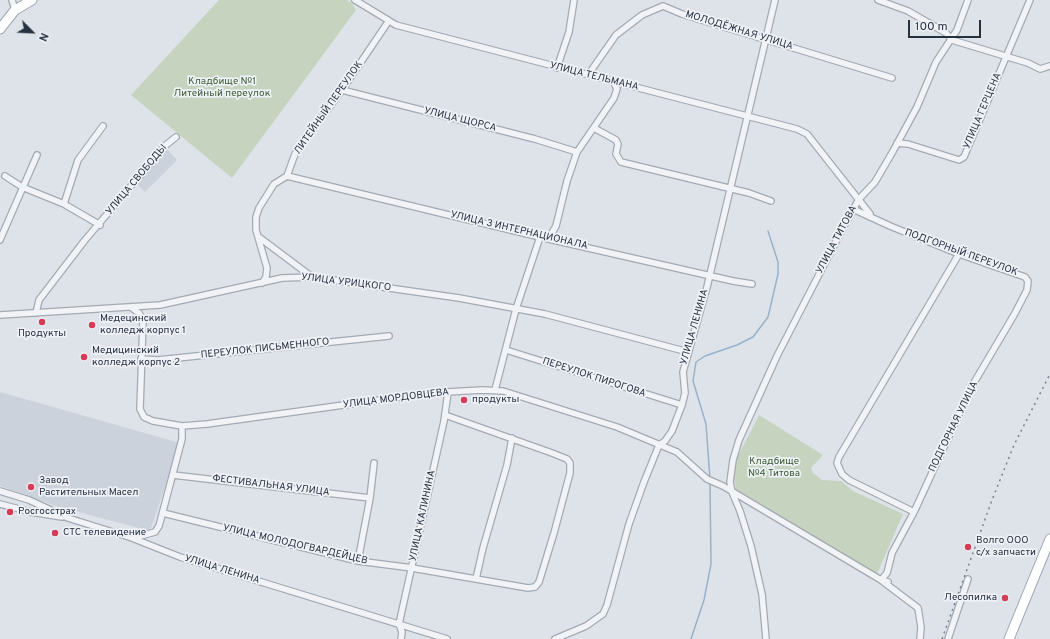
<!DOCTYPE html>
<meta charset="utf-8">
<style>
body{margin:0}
#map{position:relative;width:1050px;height:639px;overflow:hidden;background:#dee3e9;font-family:Overpass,sans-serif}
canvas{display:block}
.north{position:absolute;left:12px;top:12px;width:40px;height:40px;-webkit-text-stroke:3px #eef1f6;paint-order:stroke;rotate:114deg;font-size:11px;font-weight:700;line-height:16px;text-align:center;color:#263140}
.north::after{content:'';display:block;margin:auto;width:14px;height:18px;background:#263140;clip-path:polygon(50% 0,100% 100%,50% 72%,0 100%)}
.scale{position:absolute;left:908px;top:20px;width:73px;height:18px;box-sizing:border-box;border:2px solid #263140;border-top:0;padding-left:5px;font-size:12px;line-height:14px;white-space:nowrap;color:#263140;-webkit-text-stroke:3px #eef1f6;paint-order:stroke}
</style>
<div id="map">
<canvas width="1050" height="639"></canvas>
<div class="north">N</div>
<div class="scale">100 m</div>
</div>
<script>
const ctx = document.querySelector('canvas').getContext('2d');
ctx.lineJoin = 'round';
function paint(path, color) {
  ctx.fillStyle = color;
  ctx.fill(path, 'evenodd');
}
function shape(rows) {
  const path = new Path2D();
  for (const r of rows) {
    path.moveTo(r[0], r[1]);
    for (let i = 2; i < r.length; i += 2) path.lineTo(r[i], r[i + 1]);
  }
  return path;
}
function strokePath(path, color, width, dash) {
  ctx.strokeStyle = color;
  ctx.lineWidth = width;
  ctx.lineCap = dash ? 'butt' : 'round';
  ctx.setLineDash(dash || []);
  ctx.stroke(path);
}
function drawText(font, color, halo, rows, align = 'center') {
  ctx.font = font + ' Overpass,sans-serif';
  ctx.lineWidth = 3.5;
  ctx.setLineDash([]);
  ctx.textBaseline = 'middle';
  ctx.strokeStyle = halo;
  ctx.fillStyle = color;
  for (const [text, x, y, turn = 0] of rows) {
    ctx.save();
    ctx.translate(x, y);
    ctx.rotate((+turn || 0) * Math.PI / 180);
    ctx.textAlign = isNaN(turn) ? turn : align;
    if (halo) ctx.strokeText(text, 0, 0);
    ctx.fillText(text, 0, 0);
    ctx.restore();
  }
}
paint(shape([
 [165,147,177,160,145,192,132,179],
 [0,392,180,443,150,531,56,506,0,486]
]), '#ccd2db');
paint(shape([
 [219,0,347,0,352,3,356,10,232,178,131,95],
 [759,415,823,455,811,468,813,473,822,480,841,481,853,491,903,514,877,574,736,489,734,476,737,458]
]), '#c5d3bf');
strokePath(shape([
 [710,479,706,424,693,381,696,362,705,356,737,345,753,337,768,317,778,274,778,262,768,231],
 [691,639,704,600,711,564,710,483]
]), '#97b2cb', 1.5);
const street = shape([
 [12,0,15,10],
 [355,0,396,25,797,129,807,134,870,214],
 [878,0,908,11,946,33,952,40,1028,63,1040,69,1050,66],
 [557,68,569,32,574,0],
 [588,75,616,35,642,15,663,6,682,14,892,78],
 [342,90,535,139,577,152],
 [594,128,616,140,618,144,616,154,621,162,749,193,771,201],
 [897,143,908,144,959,160,964,157,1030,0],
 [5,176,22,187,64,204,100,225],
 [287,176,540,237,733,281,752,284],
 [64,204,78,160,103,126],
 [853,209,890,226,959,254,1025,277,1028,281,1027,290,1014,315,972,386,914,512,892,553,887,573,881,580,918,608,921,627,920,639],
 [260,238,312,277],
 [549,238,556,226,567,181,577,152,614,98,617,89,614,83],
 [0,240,37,155],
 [262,283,266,277,267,268,256,230,256,217,259,208,274,184,287,176,295,154,342,90,388,22],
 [132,308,139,313,143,321,140,409,144,417,153,421,182,426,207,424,430,393,482,390,503,391,617,427,677,452,707,479,723,486,881,580,888,582],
 [36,313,39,300,85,240,166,145,176,137],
 [0,315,160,305,282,278,312,277,459,298,545,314,688,352],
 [506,350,682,405],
 [141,359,158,360,389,336],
 [495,390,516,309,540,237],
 [173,475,370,498],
 [0,491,29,500,68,518,132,538,180,557,447,639],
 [0,504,31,512,62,517],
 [914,512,849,480,842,474,837,463,839,457,959,254],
 [163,513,358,561,412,568,528,588,535,587,539,582,554,533,570,473,570,463,567,459,552,453,445,415],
 [133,538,155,532,159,526,182,439,182,426],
 [358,561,370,498,374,463],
 [476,579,483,548,507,465,512,438],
 [401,639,402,632,399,624,444,421,448,392],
 [555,639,586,626,603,614,607,605,629,524,644,482,659,445,665,441,672,431,682,405,685,393,683,372,707,287,775,0],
 [766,639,762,594,751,546,740,511,732,492,730,482,733,460,739,440,777,356,844,226,859,199,875,182,892,153,917,107,936,62,957,30,968,0],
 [948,639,968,579]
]);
const primary = shape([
 [0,29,15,10,32,0],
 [1009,639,1050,539]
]);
strokePath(street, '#a3aab3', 8);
strokePath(primary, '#9da7b5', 11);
strokePath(street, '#f1f3f7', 5.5);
strokePath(primary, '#fff', 9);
strokePath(shape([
 [942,639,992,500,1014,445,1050,374]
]), '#778293', 1.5, [2, 4]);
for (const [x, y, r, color] of [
 [42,322,4,"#d53c58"],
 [92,325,4,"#d53c58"],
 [84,357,4,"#d53c58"],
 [464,400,4,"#d53c58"],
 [31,487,4,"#d53c58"],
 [10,512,4,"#d53c58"],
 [55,533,4,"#d53c58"],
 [968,547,4,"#d53c58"],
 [1005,598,4,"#d53c58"]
]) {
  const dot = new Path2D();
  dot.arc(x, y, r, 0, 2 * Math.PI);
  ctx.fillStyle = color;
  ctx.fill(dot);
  strokePath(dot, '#eef1f6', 1.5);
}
drawText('10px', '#263140', '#eef1f6', [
 ["МОЛОДЁЖНАЯ УЛИЦА",739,31,17],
 ["УЛИЦА ТЕЛЬМАНА",594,77,14],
 ["ЛИТЕЙНЫЙ ПЕРЕУЛОК",329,108,-55],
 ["УЛИЦА ГЕРЦЕНА",983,111,-67],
 ["УЛИЦА ЩОРСА",460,120,14],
 ["УЛИЦА СВОБОДЫ",137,180,-50],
 ["УЛИЦА 3 ИНТЕРНАЦИОНАЛА",519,231,13],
 ["УЛИЦА ТИТОВА",837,240,-62],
 ["ПОДГОРНЫЙ ПЕРЕУЛОК",961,253,20],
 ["УЛИЦА УРИЦКОГО",346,283,7],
 ["УЛИЦА ЛЕНИНА",695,327,-74],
 ["ПЕРЕУЛОК ПИСЬМЕННОГО",265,349,-6],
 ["ПЕРЕУЛОК ПИРОГОВА",594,378,18],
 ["УЛИЦА МОРДОВЦЕВА",396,399,-7],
 ["ПОДГОРНАЯ УЛИЦА",954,427,-64],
 ["ФЕСТИВАЛЬНАЯ УЛИЦА",271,486,7],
 ["УЛИЦА КАЛИНИНА",423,516,-78],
 ["УЛИЦА МОЛОДОГВАРДЕЙЦЕВ",295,545,13],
 ["УЛИЦА ЛЕНИНА",222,570,17]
]);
drawText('10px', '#3c5d33', '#eef1f6', [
 ["Кладбище №1",222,82],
 ["Литейный переулок",222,94],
 ["Кладбище",774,462],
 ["№4 Титова",774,474]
]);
drawText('10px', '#263140', '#eef1f6', [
 ["Медецинский",100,319],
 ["колледж корпус 1",100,331],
 ["Продукты",42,334,"center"],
 ["Медицинский",92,351],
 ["колледж корпус 2",92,363],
 ["продукты",472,400],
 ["Завод",39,481],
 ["Растительных Масел",39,493],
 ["Росгосстрах",18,512],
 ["СТС телевидение",63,533],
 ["Волго ООО",976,541],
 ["с/х запчасти",976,553],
 ["Лесопилка",997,598,"right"]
], 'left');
</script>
